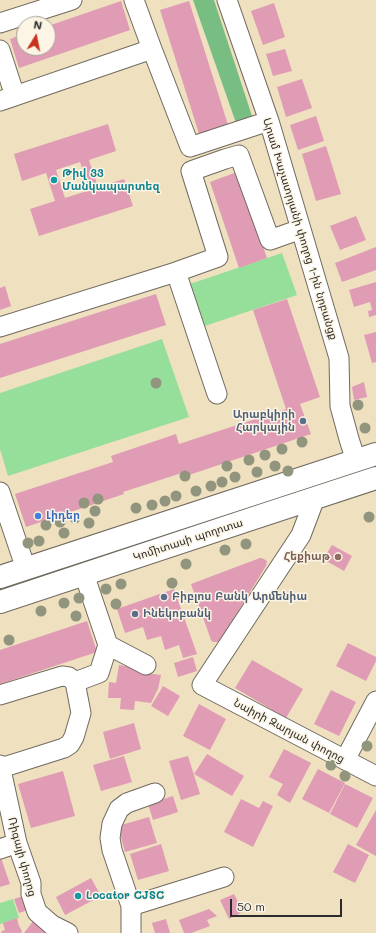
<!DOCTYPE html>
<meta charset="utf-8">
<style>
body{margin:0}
#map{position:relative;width:376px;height:933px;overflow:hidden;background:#efe0c0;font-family:Mali,sans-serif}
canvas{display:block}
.north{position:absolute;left:16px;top:16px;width:40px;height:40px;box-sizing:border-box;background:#fcf5e5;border:1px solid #a8a49b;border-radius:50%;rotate:10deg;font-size:11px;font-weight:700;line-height:16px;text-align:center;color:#2b2b2b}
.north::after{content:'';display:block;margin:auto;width:14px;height:18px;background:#c8321e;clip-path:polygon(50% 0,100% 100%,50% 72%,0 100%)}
.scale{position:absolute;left:230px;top:899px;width:112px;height:18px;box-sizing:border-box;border:2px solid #2b2b2b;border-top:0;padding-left:5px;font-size:12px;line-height:14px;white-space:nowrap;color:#2b2b2b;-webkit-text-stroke:3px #fcf5e5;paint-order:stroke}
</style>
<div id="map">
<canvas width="376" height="933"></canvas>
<div class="north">N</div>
<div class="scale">50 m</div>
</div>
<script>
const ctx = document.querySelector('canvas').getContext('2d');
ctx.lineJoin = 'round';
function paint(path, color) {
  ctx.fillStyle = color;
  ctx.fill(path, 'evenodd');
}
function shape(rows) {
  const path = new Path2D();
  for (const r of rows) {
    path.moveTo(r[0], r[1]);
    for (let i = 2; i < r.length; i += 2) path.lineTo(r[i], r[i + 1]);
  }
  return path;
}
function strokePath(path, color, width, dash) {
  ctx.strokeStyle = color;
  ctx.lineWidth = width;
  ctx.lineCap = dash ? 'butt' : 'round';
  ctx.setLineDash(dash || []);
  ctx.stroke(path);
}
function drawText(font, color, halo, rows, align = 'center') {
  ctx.font = font + ' Mali,"Noto Sans Armenian",sans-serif';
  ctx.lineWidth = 3;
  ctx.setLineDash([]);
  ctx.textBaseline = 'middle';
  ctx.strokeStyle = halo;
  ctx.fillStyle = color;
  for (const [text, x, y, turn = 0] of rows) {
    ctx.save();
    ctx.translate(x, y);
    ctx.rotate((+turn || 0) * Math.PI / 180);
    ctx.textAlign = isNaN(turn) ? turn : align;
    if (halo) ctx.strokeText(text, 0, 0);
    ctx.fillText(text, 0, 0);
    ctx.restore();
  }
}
paint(shape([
 [282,253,297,295,196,329,181,287],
 [162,339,189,417,8,476,0,449,0,393],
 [13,899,19,918,0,924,0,903]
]), '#95df9a');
paint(shape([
 [193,0,214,0,253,119,236,123]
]), '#78be82');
paint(shape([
 [121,1,130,30,19,68,10,39,24,34,24,48,48,48,48,26],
 [189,1,229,128,200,137,160,10],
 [274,3,285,37,263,45,251,11],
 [285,49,292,71,273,76,266,54],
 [302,79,312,108,286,117,277,87],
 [316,116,324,141,298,150,290,125],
 [108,124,116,151,89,160,98,187,124,179,133,206,39,236,30,209,55,201,46,173,22,181,14,154],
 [80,162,90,190,65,198,56,170],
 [326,146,341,194,316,201,302,154],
 [237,172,267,258,239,268,210,182],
 [356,216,366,240,340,250,330,226],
 [376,247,376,270,342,282,335,263],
 [376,282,376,315,369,317,368,311,372,310,370,302,354,307,349,290],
 [5,286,11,306,0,310,0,288],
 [156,294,166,325,0,378,0,344],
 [287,299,320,397,300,404,311,434,189,475,188,471,123,492,124,494,26,527,15,494,113,462,111,456,176,434,179,444,286,409,253,310],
 [376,332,376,362,372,363,364,335],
 [364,382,367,397,354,400,352,387],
 [332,545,352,556,344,571,323,559],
 [260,558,262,558,267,561,266,566,221,639,218,642,213,642,211,640,210,637,191,584],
 [174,589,197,654,183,658,179,645,165,650,161,636,147,640,143,627,125,633,117,609],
 [87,621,97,652,0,684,0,650],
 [348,643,376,657,376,661,366,681,336,666],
 [193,657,197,671,178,677,174,663],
 [252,660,303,689,286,718,235,688],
 [119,665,138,668,138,672,161,675,158,689,151,703,135,701,134,710,120,709,121,698,108,698,109,682,116,683],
 [163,686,180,696,168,716,151,706],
 [331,690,356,702,339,736,314,724],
 [199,704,226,719,210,750,183,736],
 [134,723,141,749,110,759,103,732],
 [284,749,311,763,290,803,277,795,283,784,269,777],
 [207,754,244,776,232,796,194,774],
 [124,756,132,782,101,791,93,765],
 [188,756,200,794,181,800,169,761],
 [318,769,345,783,329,813,302,799],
 [63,771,75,816,31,828,18,784],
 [345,784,373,798,357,828,330,814],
 [173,796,178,812,153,820,148,804],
 [241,799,259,808,263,801,273,806,253,847,224,832],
 [376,810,376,856,356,845],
 [149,817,157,843,125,852,118,826],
 [161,844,169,871,138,880,130,854],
 [348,844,369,855,355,883,333,872],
 [0,855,10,884,0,887],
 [91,878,101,896,65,915,56,897],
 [234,894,243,912,229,919,220,900],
 [23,896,28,910,19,913,14,899],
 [209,909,217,916,207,920,210,926,191,933,184,933,179,920],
 [17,918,19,926,22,931,21,933,1,933,2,931,5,930,3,923],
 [166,919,170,933,155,933,152,923],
 [34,920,47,933,24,933]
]), '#df9cb4');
const minor = shape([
 [134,0,152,49,190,147,269,121],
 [227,0,269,121,339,358,340,406,349,439,356,461],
 [0,23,72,0],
 [0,50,15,96],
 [0,101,152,49],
 [176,272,218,257,191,171,225,159,239,155,270,240,301,229],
 [0,327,176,272,217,394],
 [0,492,26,569],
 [315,498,301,535,202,685,376,776],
 [84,574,108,645,146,665],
 [75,682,99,673,108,645],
 [0,695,62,676,69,677,75,682,81,713,74,737,70,744,64,748,1,768],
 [345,760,376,701],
 [0,765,17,843,31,883,31,894,37,912,52,925,68,933],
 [0,849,17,843],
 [131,906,224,877],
 [131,933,131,906,112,850,110,838,112,824,119,809,127,803,155,793]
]);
const major = shape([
 [0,577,376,454],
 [0,602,263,515,376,478]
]);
strokePath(minor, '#706a5f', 21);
strokePath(major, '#706a5f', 24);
strokePath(minor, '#fff', 19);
strokePath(major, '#fff', 22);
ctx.fillStyle = '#92957d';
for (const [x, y] of [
 [156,383],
 [358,405],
 [365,428],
 [302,442],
 [282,449],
 [265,455],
 [249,460],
 [227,466],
 [275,466],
 [288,471],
 [257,472],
 [185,476],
 [235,477],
 [222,482],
 [211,486],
 [196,491],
 [176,496],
 [98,499],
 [165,501],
 [84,503],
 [152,505],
 [136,508],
 [95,511],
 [369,517],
 [75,518],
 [60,522],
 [89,523],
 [46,525],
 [64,533],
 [39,541],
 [28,543],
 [246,544],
 [225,550],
 [186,564],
 [172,583],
 [121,584],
 [106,589],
 [79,598],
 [64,603],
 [116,604],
 [41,611],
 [76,616],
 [9,640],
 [367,746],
 [331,765],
 [345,776]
]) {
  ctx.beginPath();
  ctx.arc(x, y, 5.5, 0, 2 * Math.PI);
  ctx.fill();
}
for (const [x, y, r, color] of [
 [54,180,4,"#0f9aa8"],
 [303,421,4,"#5c6f8a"],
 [38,516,4,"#3f7fe0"],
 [338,557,4,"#8d6e63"],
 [164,597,4,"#5c6f8a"],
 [135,614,4,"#5c6f8a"],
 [78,896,4,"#0f9aa8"]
]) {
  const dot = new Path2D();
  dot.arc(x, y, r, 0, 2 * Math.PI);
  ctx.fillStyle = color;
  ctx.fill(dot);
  strokePath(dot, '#fcf5e5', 1.5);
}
drawText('bold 11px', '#0d838f', '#fcf5e5', [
 ["Թիվ 33",62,174],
 ["Մանկապարտեզ",62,187],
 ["Locator CJSC",86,896]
], 'left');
drawText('11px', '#2b2b2b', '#fcf5e5', [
 ["Արամ Խաչատրյանի փողոց 1-ին նրբանցք",300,229,73],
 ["Կոմիտասի պողոտա",188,540,-18],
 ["Նաիրի Զարյան փողոց",289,731,28],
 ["Ռիգայի փողոց",22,857,75]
]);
drawText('bold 11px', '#4e5e75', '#fcf5e5', [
 ["Արաբկիրի",295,415,"right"],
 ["Հարկային",295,428,"right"],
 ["Բիբլոս Բանկ Արմենիա",172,597],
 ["Ինեկոբանկ",143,614]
], 'left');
drawText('bold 11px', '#366cbe', '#fcf5e5', [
 ["Լիդեր",46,516]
], 'left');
drawText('bold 11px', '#785e54', '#fcf5e5', [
 ["Հեքիաթ",330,557]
], 'right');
</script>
